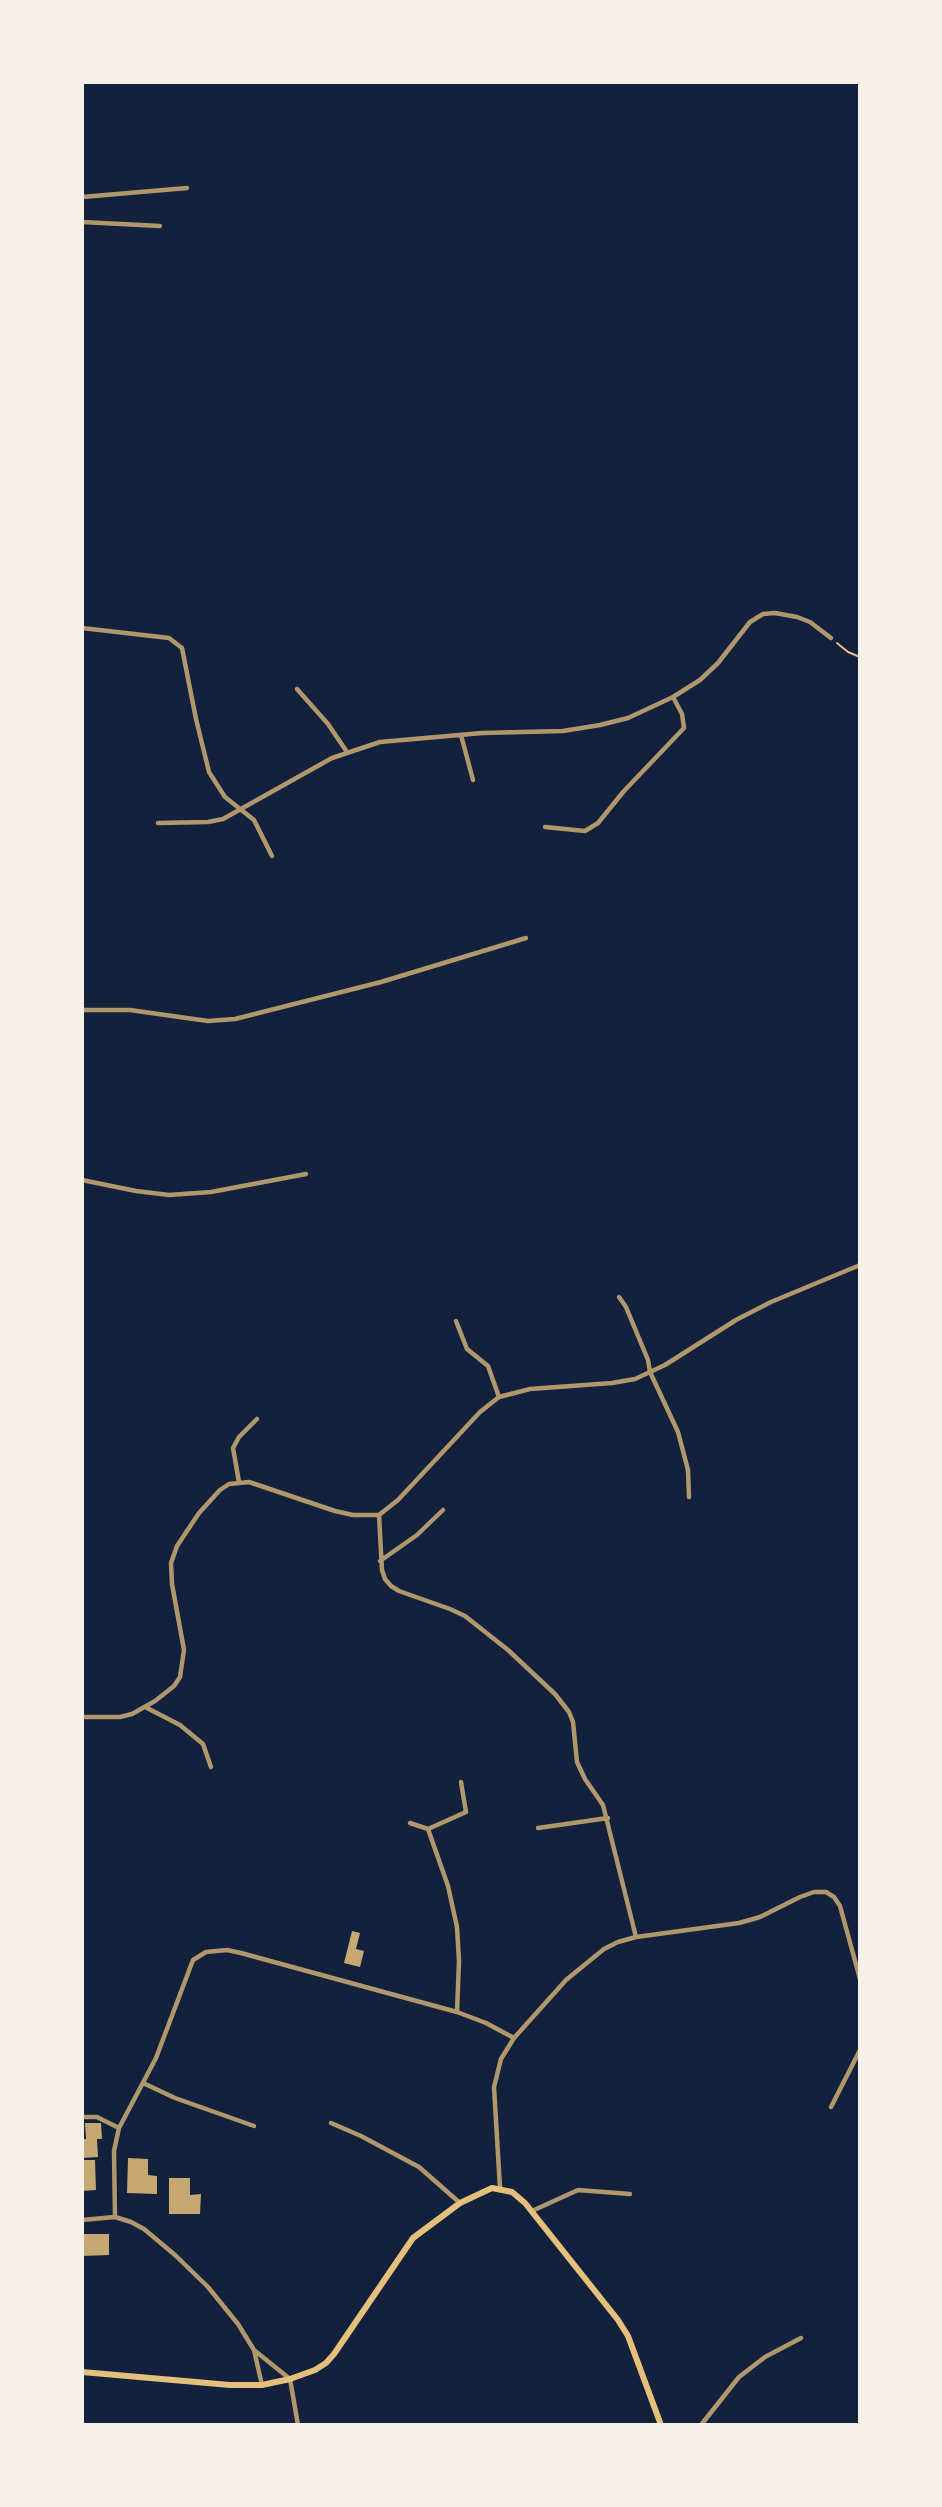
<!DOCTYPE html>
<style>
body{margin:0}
#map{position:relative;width:942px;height:2507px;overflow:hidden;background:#14213d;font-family:"Times New Roman",serif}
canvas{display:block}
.frame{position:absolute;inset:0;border:84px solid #f6f1e7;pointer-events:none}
</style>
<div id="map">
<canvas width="942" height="2507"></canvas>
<div class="frame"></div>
</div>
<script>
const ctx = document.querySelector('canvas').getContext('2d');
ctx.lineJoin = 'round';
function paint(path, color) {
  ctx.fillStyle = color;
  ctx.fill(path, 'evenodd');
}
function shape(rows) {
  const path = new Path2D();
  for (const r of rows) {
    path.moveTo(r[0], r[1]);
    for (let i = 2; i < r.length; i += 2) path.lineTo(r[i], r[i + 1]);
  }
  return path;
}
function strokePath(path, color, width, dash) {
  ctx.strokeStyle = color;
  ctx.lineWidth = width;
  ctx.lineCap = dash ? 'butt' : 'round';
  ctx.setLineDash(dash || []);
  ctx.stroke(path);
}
paint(shape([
 [352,1931,360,1933,356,1949,364,1951,360,1967,344,1963],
 [85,2123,101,2123,102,2139,97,2139,98,2157,82,2158,82,2139,86,2139],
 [128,2158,148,2159,148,2175,157,2176,157,2194,127,2193],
 [82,2160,95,2160,96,2190,82,2191],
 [169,2178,190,2178,190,2195,201,2194,200,2214,169,2214],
 [82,2234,109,2234,109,2255,82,2256]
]), '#c6a872');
strokePath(shape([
 [837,643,848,652,860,657]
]), '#e5c07b', 2);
strokePath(shape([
 [82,197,187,188],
 [82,222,160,226],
 [82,628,169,638,182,648,196,719,209,772,225,797,254,820,272,856],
 [297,689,328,724,347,752],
 [461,735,473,780],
 [158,823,208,822,223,819,332,758,380,742,482,733,563,731,600,725,628,718,673,697,700,680,718,663,750,622,763,614,775,613,797,617,810,622,831,638],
 [545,827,585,831,598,823,624,791,684,728,682,714,673,697],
 [82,1010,130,1010,208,1021,235,1019,381,982,526,938],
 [82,1180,136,1191,169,1195,211,1192,306,1174],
 [619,1297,626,1307,648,1360,650,1372,678,1432,688,1470,689,1497],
 [456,1321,467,1349,488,1366,499,1397],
 [239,1482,233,1448,239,1437,257,1419],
 [379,1515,382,1570,385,1579,391,1586,399,1591,450,1609,465,1616,508,1650,555,1694,569,1712,573,1722,577,1762,585,1779,603,1805,636,1937],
 [380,1561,417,1535,443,1510],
 [147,1708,180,1725,203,1744,211,1767],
 [82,1717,120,1717,132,1714,155,1701,174,1686,180,1677,184,1650,172,1584,171,1563,177,1546,199,1513,220,1490,229,1484,249,1482,335,1511,353,1515,379,1515,398,1500,480,1412,499,1397,530,1389,612,1383,635,1379,665,1365,736,1320,771,1302,860,1265],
 [410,1823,428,1829,466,1812,461,1782],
 [538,1828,608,1818],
 [428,1829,448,1886,457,1927,459,1961,457,2012],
 [143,2083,175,2098,254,2126],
 [831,2107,860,2050],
 [82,2117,97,2117,119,2128],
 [331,2123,361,2136,419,2167,460,2203],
 [500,2188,494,2087,501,2059,514,2038,566,1980,604,1949,618,1942,636,1937,739,1923,760,1917,800,1897,814,1892,826,1892,834,1897,840,1906,860,1979],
 [532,2211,578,2190,630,2194],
 [115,2217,114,2151,119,2128,156,2058,193,1960,206,1952,227,1950,241,1953,457,2012,486,2023,514,2038],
 [82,2220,115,2217,131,2222,144,2229,175,2255,208,2287,238,2324,254,2350,262,2385],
 [254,2350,290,2379,298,2425],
 [701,2425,739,2377,765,2357,801,2338]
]), '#b1986c', 4.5);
strokePath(shape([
 [82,2372,230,2385,262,2385,290,2379,315,2370,326,2363,334,2354,413,2238,460,2203,492,2188,512,2192,525,2203,618,2320,628,2336,661,2425]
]), '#e5c07b', 6);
</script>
